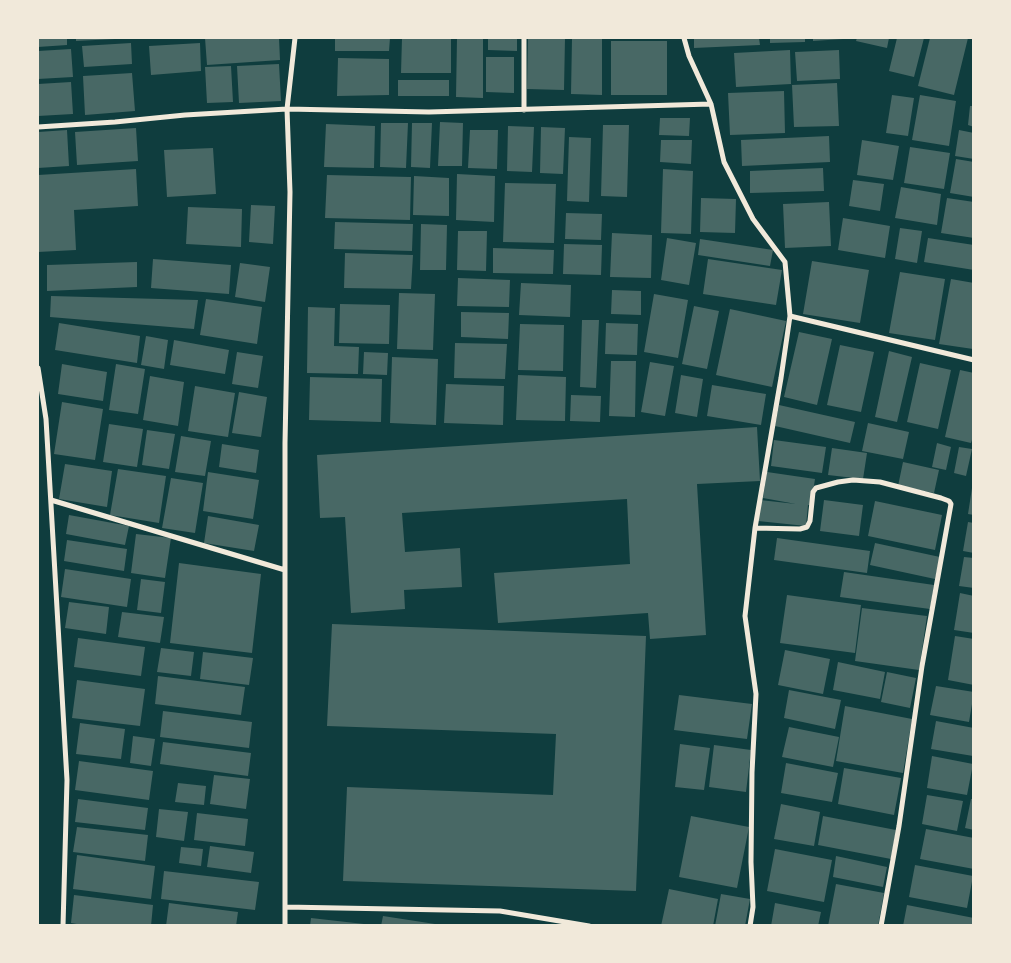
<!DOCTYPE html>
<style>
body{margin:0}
#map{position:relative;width:1011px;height:963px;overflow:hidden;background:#0f3d3e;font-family:Barlow,sans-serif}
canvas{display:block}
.frame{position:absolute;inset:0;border:39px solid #f1e9da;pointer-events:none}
</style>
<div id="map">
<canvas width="1011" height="963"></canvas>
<div class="frame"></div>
</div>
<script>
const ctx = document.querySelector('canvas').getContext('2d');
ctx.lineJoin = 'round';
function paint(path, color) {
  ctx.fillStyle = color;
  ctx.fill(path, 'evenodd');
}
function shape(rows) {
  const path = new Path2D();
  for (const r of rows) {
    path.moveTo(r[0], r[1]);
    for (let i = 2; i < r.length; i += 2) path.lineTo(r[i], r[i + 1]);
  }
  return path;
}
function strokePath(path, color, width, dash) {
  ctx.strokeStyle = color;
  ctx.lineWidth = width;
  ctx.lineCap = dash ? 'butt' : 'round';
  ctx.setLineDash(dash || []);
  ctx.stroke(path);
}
paint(shape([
 [38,38,67,38,67,45,38,47],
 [76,38,115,38,115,39,76,41],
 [205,38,279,38,280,60,207,65],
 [335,38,390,38,389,51,335,51],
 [402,38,451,38,451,73,401,73],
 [457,38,483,38,483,98,456,97],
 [488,38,517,38,517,51,488,50],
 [528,38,565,38,564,90,527,89],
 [572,38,602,38,602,95,571,94],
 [694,38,759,38,760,45,694,48],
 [770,38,805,38,805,42,770,43],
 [813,38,843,38,843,39,813,41],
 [857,38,889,38,887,48,856,41],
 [897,38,924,38,914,77,889,71],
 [930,38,968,38,954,95,918,86],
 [611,41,667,41,667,95,611,95],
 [131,43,132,64,84,67,82,46],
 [200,43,201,71,151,75,149,46],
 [71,49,73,77,38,79,38,51],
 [790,50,791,84,736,87,734,53],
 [839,50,840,79,797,81,795,52],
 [486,57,514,57,514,93,486,92],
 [338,58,389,59,389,95,337,96],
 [279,64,281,101,239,103,237,66],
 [231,66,233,102,207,103,205,67],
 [132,73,135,111,85,115,83,76],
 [398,80,449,80,449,96,398,96],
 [71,82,73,114,38,116,38,84],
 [837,83,839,126,794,127,792,85],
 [784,91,785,133,730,135,728,93],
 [892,95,914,98,908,136,886,133],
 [920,95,956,101,949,146,912,140],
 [970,106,974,106,974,127,968,125],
 [660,118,690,118,689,136,659,135],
 [440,122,463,123,462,166,438,166],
 [381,123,408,123,406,168,380,167],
 [412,123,432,123,430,168,411,167],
 [326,124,375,126,374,168,324,167],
 [603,125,629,125,627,197,601,196],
 [508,126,534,127,532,172,507,171],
 [541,127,565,128,563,174,540,173],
 [136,128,138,161,77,165,75,132],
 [67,130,69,166,38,168,38,132],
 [470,130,498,130,497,169,468,168],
 [959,130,974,133,974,159,955,156],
 [829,136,830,162,742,166,741,140],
 [569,137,591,138,589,202,567,201],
 [661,140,692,140,691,164,660,162],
 [862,140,899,146,893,180,857,175],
 [910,147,950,153,944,189,904,183],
 [213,148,216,194,167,197,164,150],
 [956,159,974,162,974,197,950,193],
 [823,168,824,191,750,193,750,171],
 [136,169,138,206,74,210,76,250,38,252,38,175],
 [663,169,693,171,691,234,661,233],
 [457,174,495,176,494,222,456,220],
 [327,175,411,177,410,220,325,218],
 [414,176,449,178,449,216,413,215],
 [853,180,884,184,880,211,849,206],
 [505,183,556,184,554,243,503,242],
 [901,187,941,194,937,225,895,218],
 [701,198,736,199,735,233,700,232],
 [947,198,974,202,974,238,941,233],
 [829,202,831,246,785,248,783,204],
 [251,205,275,206,273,244,249,242],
 [188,207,242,209,241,247,186,244],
 [566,213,602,214,601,240,565,239],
 [843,218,890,226,885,258,838,250],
 [335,222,413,224,412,251,334,249],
 [421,224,447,225,446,270,420,270],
 [900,228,922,231,917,263,895,259],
 [458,231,487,231,486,271,457,270],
 [612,233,652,235,651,278,610,277],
 [667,238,696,243,689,285,661,280],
 [928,238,974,245,974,270,924,262],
 [700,239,773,250,770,266,698,255],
 [564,244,602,245,601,275,563,274],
 [493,248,554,250,553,274,493,273],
 [345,253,413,255,411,289,344,288],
 [153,259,231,265,229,294,151,288],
 [708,259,782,270,776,305,703,294],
 [812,261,869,270,860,323,803,314],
 [137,262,137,287,47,291,47,265],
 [240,263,270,267,265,302,235,297],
 [900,272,945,279,935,340,889,333],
 [458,278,510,280,509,307,457,306],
 [951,279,974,283,973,349,939,344],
 [521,283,571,285,570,317,519,315],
 [612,290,641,291,641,315,611,314],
 [399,293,435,294,433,350,397,349],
 [654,294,688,300,678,358,644,352],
 [51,296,198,300,194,329,50,317],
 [206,299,262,307,257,344,200,335],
 [340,304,390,305,389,344,339,343],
 [694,306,719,311,707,369,682,364],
 [308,307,335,308,334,346,359,347,358,374,307,373],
 [730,309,786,321,772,387,716,375],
 [461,312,509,313,508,339,461,337],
 [582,320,599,320,596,388,580,387],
 [59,323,140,336,137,363,55,350],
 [606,323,638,324,637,355,605,354],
 [520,324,564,325,563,371,518,370],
 [799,332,832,339,817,405,784,397],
 [146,336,168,340,164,369,141,365],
 [174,340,229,350,225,374,170,365],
 [455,343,507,344,505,379,454,378],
 [840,345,874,352,861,412,827,405],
 [889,351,912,357,897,422,875,417],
 [237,352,263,356,258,388,232,384],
 [364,352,388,353,387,375,363,374],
 [392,357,438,359,436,425,390,423],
 [611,361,636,361,635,417,609,416],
 [650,362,674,366,665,416,641,412],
 [920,363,951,370,938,429,907,422],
 [62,364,107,372,103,401,58,394],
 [116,364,145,369,138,414,109,410],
 [960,370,974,373,974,433,971,443,945,437],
 [518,375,566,377,565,421,516,420],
 [681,375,703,379,697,417,675,413],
 [150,376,184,382,178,426,143,420],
 [310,377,382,379,381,422,309,420],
 [446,384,504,386,503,425,444,423],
 [712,385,766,394,761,425,707,416],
 [195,386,235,393,228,437,188,431],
 [239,392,267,397,261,437,232,433],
 [571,395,601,396,600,422,570,421],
 [62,402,103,409,95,460,54,454],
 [779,405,855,422,850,443,775,426],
 [868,423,909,432,903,459,862,451],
 [109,424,143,429,137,467,103,462],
 [757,427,760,481,697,484,706,635,650,639,648,613,498,623,494,573,630,564,627,499,402,513,405,552,460,548,462,587,404,590,405,609,351,613,345,517,320,518,317,455],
 [147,430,175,434,169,469,142,465],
 [181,436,211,441,205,476,175,472],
 [774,440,826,447,822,473,771,466],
 [937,443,951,447,946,470,932,467],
 [222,444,259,450,256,473,219,467],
 [959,447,972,449,966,476,954,473],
 [832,448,867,453,863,479,828,475],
 [903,462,939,470,934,493,898,486],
 [65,464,112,471,107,507,59,499],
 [118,469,166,476,159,523,110,515],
 [208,472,259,480,253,519,203,511],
 [767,472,815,479,811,505,808,505,806,526,758,521,760,500,796,504,763,498],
 [171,478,203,483,195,533,162,528],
 [972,488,974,488,974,515,968,514],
 [824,500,863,505,859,536,820,531],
 [875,501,942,515,935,550,868,536],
 [69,515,129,526,125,545,66,534],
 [208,516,259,525,254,551,204,543],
 [968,522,974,523,974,553,963,551],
 [136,534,171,538,165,578,131,573],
 [777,538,870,551,867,573,774,560],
 [67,540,127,549,124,571,64,561],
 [875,543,940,557,935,579,870,565],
 [964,557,974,558,974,588,959,586],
 [179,563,261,574,252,653,170,643],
 [65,569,131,579,127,607,61,597],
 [844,572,934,585,930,609,840,597],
 [141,579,165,582,161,613,137,610],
 [960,593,974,596,974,633,954,630],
 [787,595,861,605,855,653,780,643],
 [69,602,109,607,106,634,65,628],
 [862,608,927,616,919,670,855,661],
 [122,612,164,617,160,643,118,637],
 [332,624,646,636,636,891,343,881,347,787,553,795,556,734,327,726],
 [955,636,974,639,974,685,948,680],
 [78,638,145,647,141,676,74,667],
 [161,648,194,652,191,676,157,672],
 [785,650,830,659,823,694,778,685],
 [203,652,253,658,249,685,200,679],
 [838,662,885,672,880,699,833,690],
 [887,672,916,678,910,708,881,702],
 [158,676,245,687,241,715,155,704],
 [77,680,145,689,140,726,72,718],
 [936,686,974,692,969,722,930,715],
 [789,690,841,700,835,729,784,718],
 [679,695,752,704,747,739,674,730],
 [845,706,912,719,903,773,836,761],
 [163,711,252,722,249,748,160,737],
 [936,721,974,728,973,756,931,749],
 [80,723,125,729,121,759,76,754],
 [789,727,839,737,833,767,782,757],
 [133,736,155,739,151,766,130,763],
 [163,742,251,753,248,776,160,764],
 [680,744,710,748,704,790,675,787],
 [714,745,751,750,746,792,709,787],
 [932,756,973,764,967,795,927,788],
 [79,761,153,771,149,800,75,790],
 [786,763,838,773,832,802,781,793],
 [844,768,901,778,894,815,838,804],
 [214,775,250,779,246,809,210,804],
 [178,783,206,786,204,805,175,802],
 [927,795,963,801,957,831,922,824],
 [78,799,148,808,145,830,75,822],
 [971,799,974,799,974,830,965,828],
 [781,804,820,812,814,846,774,839],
 [159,809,188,812,184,841,156,837],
 [197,813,248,819,245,846,194,840],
 [691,816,749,827,737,888,679,877],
 [823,816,896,830,891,859,818,845],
 [77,827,148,835,145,861,73,852],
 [926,829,974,838,974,869,920,859],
 [210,846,254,852,251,873,207,867],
 [181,847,203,849,201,866,179,863],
 [775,849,832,860,824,902,767,891],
 [77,855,155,866,151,899,73,889],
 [836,856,887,867,883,887,833,877],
 [915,865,973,876,967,908,909,897],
 [164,871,259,882,255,910,161,899],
 [836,884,884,893,878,926,828,926],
 [669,889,718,899,713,926,661,926],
 [721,894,750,899,745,926,715,926],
 [74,895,153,905,151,926,88,926,71,923],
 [169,903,238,912,236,926,166,926],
 [775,903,821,912,818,926,771,926],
 [907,905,974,918,974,926,903,926],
 [383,916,435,924,435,926,381,926],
 [311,918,364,924,364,926,310,926]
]), '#486865');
strokePath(shape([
 [684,38,689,56,711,104,724,162,753,219,785,262,790,316,781,378,755,528,745,616,756,694,752,772,751,862,753,907,750,926],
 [524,110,524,38],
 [38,127,115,122,185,115,287,109,429,112,711,104],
 [790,316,974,360],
 [38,368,46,419,67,780,63,926],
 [51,500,285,570],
 [755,528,800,529,807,527,810,521,813,492,816,488,838,482,853,480,880,482,941,498,949,501,951,504,922,666,899,826,881,926],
 [285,907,500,911,589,926],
 [285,926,285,443,290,192,287,109,295,38]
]), '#f1e9da', 5);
</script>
